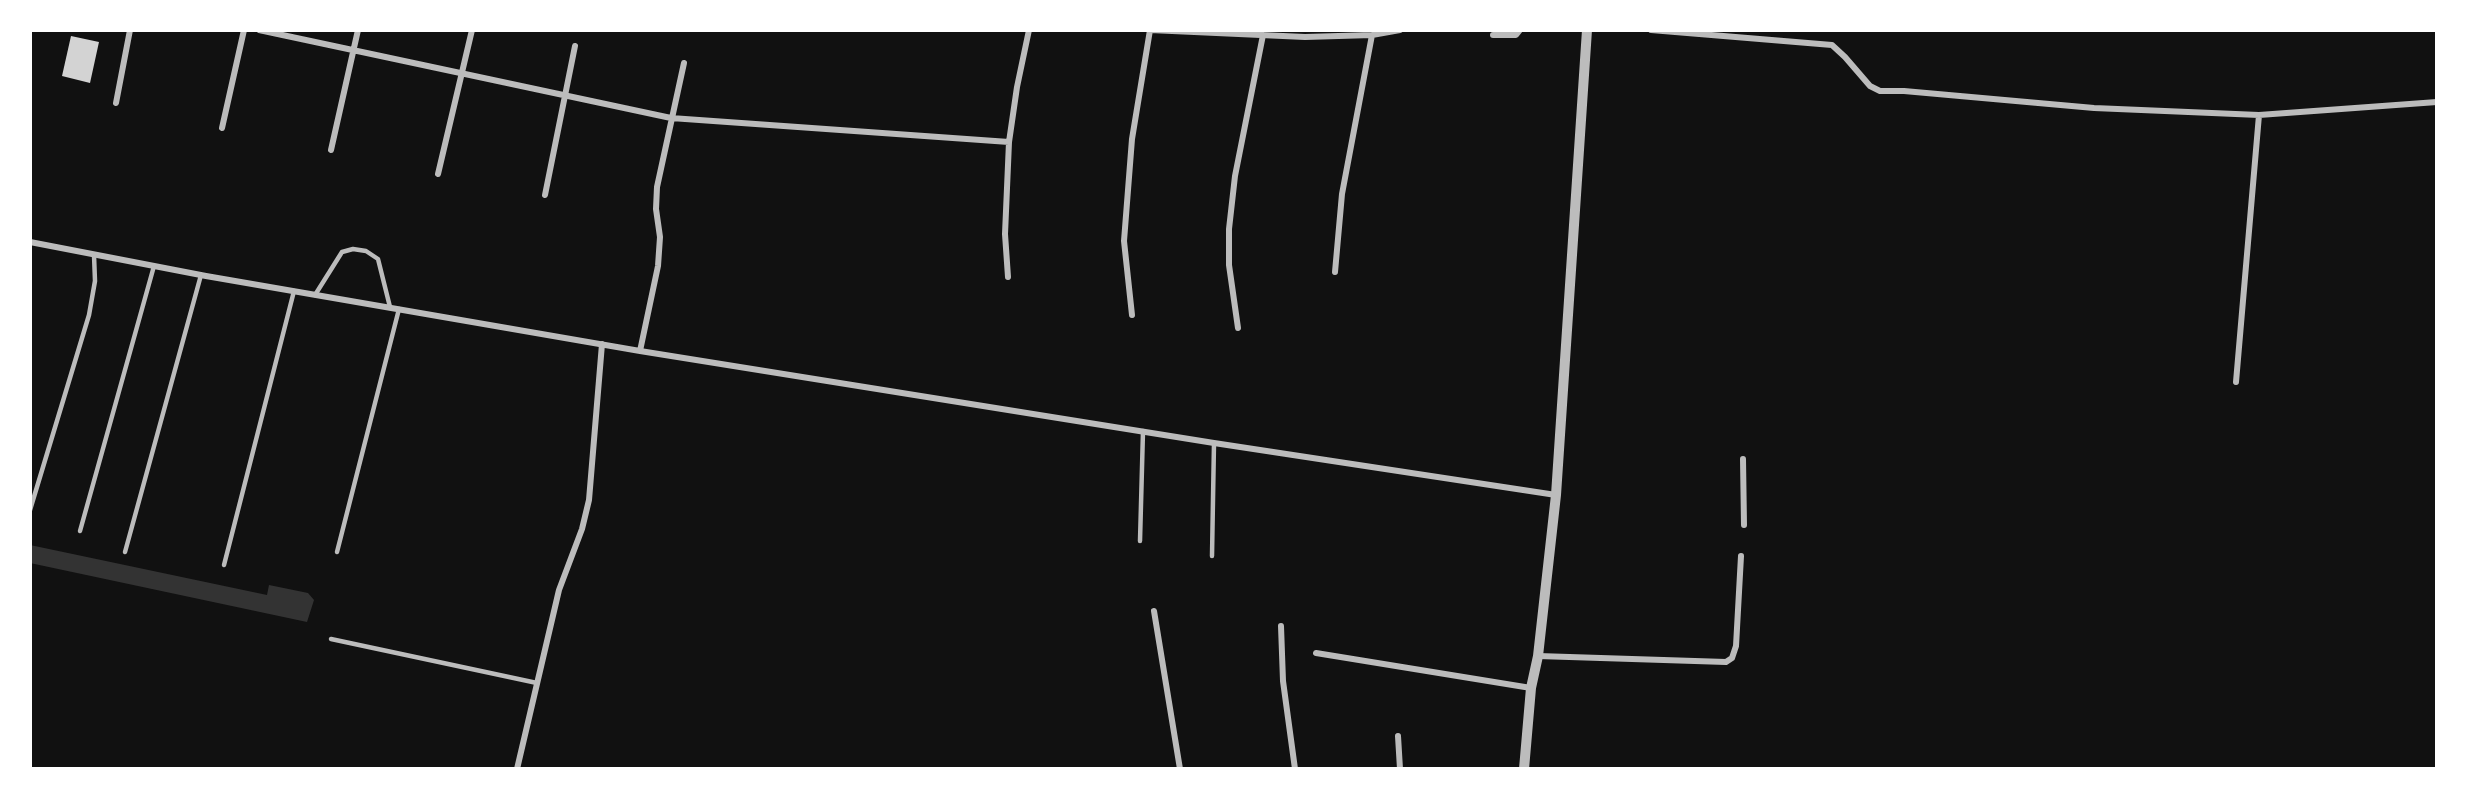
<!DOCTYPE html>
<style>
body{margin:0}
#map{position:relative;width:2467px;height:799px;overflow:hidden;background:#111;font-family:"Roboto Condensed",sans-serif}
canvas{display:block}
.frame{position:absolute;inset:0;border:32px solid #fff;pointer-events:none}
</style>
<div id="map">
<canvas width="2467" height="799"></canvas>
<div class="frame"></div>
</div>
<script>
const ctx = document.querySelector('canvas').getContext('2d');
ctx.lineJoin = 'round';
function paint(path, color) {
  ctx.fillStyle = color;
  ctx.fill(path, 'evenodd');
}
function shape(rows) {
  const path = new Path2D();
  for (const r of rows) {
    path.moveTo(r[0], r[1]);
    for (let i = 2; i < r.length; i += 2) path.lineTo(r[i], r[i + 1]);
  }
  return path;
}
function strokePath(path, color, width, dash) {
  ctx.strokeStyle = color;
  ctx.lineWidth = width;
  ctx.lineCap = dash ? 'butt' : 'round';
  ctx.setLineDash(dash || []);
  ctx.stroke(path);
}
paint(shape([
 [30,545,267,595,269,585,308,593,314,600,307,622,30,563]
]), '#333');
paint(shape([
 [71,36,99,42,90,83,62,76]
]), '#d3d3d3');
strokePath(shape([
 [315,295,342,252,353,249,366,251,378,259,390,307],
 [30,510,89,315,95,281,94,255],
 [80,531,154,266],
 [1140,541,1143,431],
 [125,552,201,275],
 [337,552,399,309],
 [1212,556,1214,443],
 [224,565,294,291],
 [331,639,537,683]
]), '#bcbcbc', 4.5);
strokePath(shape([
 [259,30,671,118,1009,142],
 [1150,30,1305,37,1372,35,1400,30],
 [1651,30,1832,45,1845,57,1870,86,1880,91,1904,91,2094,108,2259,115,2437,102],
 [1493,35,1516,35,1520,30],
 [116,103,130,30],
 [222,128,244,30],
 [331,150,358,30],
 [438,174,472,30],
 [545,195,575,46],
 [30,242,206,276,640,351,1214,443,1556,495],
 [1335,272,1342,194,1372,35],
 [1008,277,1005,234,1009,142,1017,87,1029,30],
 [1132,315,1124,241,1132,139,1150,30],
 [1238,328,1229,265,1229,229,1235,176,1263,35],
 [640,351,658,266,660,237,656,209,657,187,684,63],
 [2236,382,2259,115],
 [1743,459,1744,525],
 [1154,611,1180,769],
 [1281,626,1283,681,1295,769],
 [1316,653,1531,688],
 [1538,656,1726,662,1732,658,1736,646,1741,556],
 [1398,736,1400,769],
 [517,769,559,590,582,529,589,500,602,344]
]), '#bcbcbc', 6);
strokePath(shape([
 [1524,769,1531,688,1538,656,1556,495,1587,30]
]), '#bcbcbc', 10);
</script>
